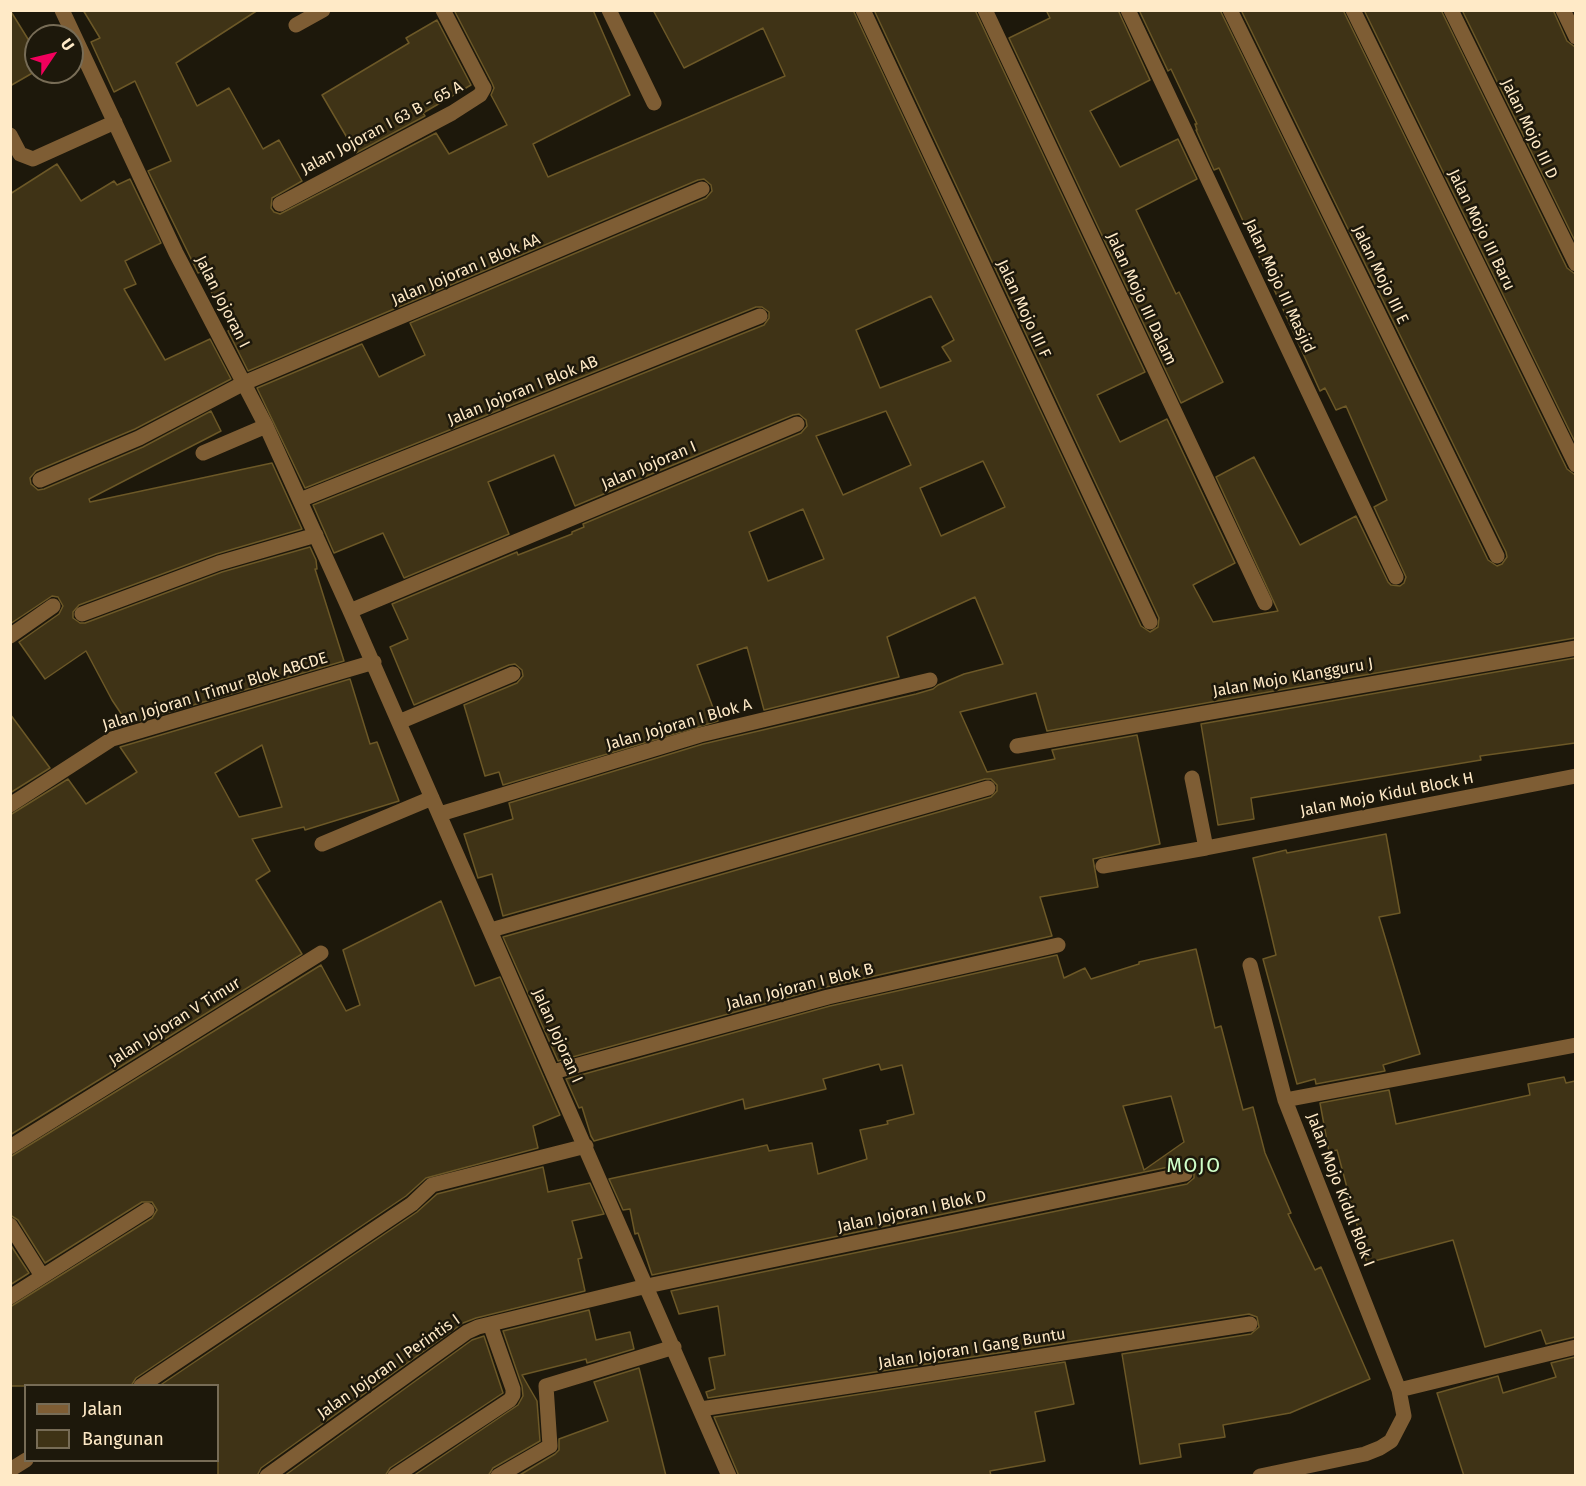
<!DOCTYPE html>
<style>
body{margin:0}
#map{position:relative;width:1586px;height:1486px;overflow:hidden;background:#1d180b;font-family:"Fira Sans",sans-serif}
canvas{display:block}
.frame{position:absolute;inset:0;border:12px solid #ffeac7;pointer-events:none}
.legend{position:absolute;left:24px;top:1384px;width:195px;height:78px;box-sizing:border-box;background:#1d180b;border:2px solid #776c56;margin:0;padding:8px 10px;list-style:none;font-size:18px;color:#ffeac7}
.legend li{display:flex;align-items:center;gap:12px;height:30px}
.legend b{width:30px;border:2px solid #776c56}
.north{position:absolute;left:24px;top:24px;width:60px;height:60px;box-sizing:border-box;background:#1d180b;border:2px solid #776c56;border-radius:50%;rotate:55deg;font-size:16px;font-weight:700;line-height:24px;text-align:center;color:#ffeac7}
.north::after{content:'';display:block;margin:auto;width:21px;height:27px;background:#f2005d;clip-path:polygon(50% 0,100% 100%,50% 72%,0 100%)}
</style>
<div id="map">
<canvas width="1586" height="1486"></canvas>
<div class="frame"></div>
<ul class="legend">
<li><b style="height:8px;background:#7e5d34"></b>Jalan</li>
<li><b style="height:16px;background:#3f3316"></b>Bangunan</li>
</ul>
<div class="north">U</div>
</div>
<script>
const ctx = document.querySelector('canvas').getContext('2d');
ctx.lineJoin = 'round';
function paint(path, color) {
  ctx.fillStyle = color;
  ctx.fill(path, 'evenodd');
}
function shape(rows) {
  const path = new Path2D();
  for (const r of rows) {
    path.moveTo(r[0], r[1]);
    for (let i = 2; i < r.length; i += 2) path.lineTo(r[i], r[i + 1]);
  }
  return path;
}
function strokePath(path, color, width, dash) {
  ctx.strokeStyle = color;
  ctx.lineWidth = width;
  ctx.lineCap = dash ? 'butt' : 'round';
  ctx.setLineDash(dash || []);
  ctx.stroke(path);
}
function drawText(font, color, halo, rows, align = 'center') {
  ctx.font = font + ' "Fira Sans",sans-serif';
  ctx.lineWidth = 5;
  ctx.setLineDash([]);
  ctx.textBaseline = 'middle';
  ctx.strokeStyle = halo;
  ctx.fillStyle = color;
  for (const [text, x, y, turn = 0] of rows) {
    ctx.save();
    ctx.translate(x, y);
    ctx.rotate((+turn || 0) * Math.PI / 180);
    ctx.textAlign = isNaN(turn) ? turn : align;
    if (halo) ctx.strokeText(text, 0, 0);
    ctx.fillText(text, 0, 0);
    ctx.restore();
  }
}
const building = shape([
 [10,10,36,52,36,71,10,86,10,10],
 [83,10,258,10,176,63,197,106,229,88,263,149,279,140,302,181,272,198,271,208,274,212,280,214,436,133,449,154,507,125,491,95,494,88,492,83,454,10,593,10,630,95,533,144,548,177,785,76,763,28,684,68,653,10,853,10,1141,626,1150,632,1158,627,1159,618,874,10,975,10,1145,372,1097,395,1120,442,1167,419,1235,563,1193,585,1213,622,1278,611,1216,477,1254,457,1300,545,1356,516,1388,582,1391,585,1400,586,1404,583,1406,577,1374,507,1387,500,1346,406,1336,410,1325,388,1320,391,1219,168,1214,170,1196,130,1197,130,1195,124,1197,124,1171,69,1168,71,1139,10,1220,10,1488,560,1497,566,1502,564,1507,557,1506,552,1241,10,1343,10,1567,469,1575,475,1575,638,1047,731,1036,693,960,712,987,772,1055,759,1052,750,1137,735,1160,844,1093,859,1098,887,1040,897,1052,936,826,987,558,1061,503,937,991,797,997,791,997,785,991,779,985,779,503,916,492,874,478,878,464,834,513,819,509,803,703,744,916,694,933,689,938,685,964,674,1003,664,975,597,887,637,899,677,764,710,747,647,697,665,718,721,503,785,499,772,485,776,464,705,517,683,523,676,522,670,515,664,509,665,414,705,390,647,408,639,392,604,517,552,518,555,572,534,572,532,584,527,583,524,801,433,807,426,806,420,799,414,793,415,575,506,554,455,488,482,509,534,404,578,383,533,334,553,313,505,764,325,769,318,769,312,762,307,756,307,305,488,257,388,362,344,379,377,425,355,410,323,706,198,712,191,711,185,704,179,698,180,248,371,228,331,232,329,200,272,198,273,148,171,171,161,135,81,114,92,91,42,100,38,83,10],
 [931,296,954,340,942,347,951,361,880,388,856,330,931,296],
 [886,411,911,465,843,495,816,436,886,411],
 [983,461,1005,507,941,536,920,488,983,461],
 [803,509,824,559,768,581,749,532,803,509],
 [1046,10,1118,10,1150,80,1090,111,1120,167,1178,139,1197,179,1136,210,1176,294,1179,292,1223,382,1181,403,1009,38,1050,18,1046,10],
 [1364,10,1441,10,1567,268,1575,274,1575,442,1364,10],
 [1462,10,1553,10,1567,41,1575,47,1575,241,1462,10],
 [437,20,471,85,423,113,425,116,356,153,322,95,409,43,406,38,437,20],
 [57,164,81,201,114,181,117,185,130,179,161,243,125,261,136,284,124,289,165,360,210,339,231,379,135,429,36,471,30,478,31,484,38,490,44,489,143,447,211,411,221,431,89,499,90,502,272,463,302,529,216,554,79,605,73,612,73,618,80,623,85,623,222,572,310,547,316,560,317,569,315,569,344,661,128,724,112,700,86,651,45,679,19,642,59,614,63,606,58,597,52,596,10,624,10,194,57,164],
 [1575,658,1575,743,1480,756,1481,760,1251,798,1254,819,1218,825,1201,724,1575,658],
 [350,679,370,744,377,742,399,801,305,830,304,827,252,839,270,871,256,880,302,954,10,1135,10,815,68,779,86,804,137,772,120,747,350,679],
 [262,745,282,807,239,817,215,773,262,745],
 [10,714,50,768,10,793,10,714],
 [1386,834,1400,913,1379,917,1420,1054,1383,1065,1385,1071,1316,1084,1315,1079,1297,1084,1263,959,1276,955,1253,858,1286,850,1287,853,1386,834],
 [441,901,475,986,500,977,560,1115,533,1126,538,1148,426,1178,406,1196,136,1378,131,1386,10,1386,10,1307,152,1218,157,1210,152,1202,142,1202,45,1263,18,1220,10,1215,10,1157,321,965,346,1011,360,1005,343,950,441,901],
 [1196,949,1215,1028,1221,1026,1243,1110,1253,1107,1265,1153,1291,1213,1288,1214,1315,1270,1321,1267,1370,1379,1290,1413,1223,1425,1225,1437,1179,1444,1181,1457,1140,1464,1122,1354,1251,1334,1259,1327,1257,1317,1249,1314,708,1398,706,1392,715,1389,709,1358,725,1355,718,1306,679,1314,671,1291,1187,1184,1194,1178,1194,1171,1189,1165,1183,1164,652,1275,638,1233,635,1234,630,1209,623,1210,609,1179,767,1145,769,1151,812,1143,818,1174,867,1159,860,1130,888,1124,887,1121,914,1114,902,1065,881,1070,879,1064,823,1079,826,1089,745,1109,743,1099,594,1141,591,1136,582,1107,579,1108,566,1079,830,1006,1057,955,1064,978,1085,968,1091,979,1139,964,1139,962,1196,949],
 [1171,1096,1184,1142,1144,1170,1123,1106,1171,1096],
 [1564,1077,1566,1083,1575,1081,1575,1337,1546,1344,1541,1330,1485,1347,1453,1240,1367,1263,1337,1150,1329,1152,1320,1103,1389,1090,1396,1124,1530,1095,1528,1084,1564,1077],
 [543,1167,548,1192,590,1183,604,1214,572,1221,582,1258,578,1259,585,1291,476,1318,463,1323,261,1468,257,1476,218,1476,218,1386,159,1386,417,1212,437,1194,543,1167],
 [10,1244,29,1273,10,1285,10,1244],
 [589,1310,596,1340,630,1332,634,1349,587,1363,586,1359,522,1375,537,1401,540,1441,493,1468,488,1476,413,1476,518,1405,523,1396,522,1386,503,1331,589,1310],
 [484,1336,503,1393,390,1468,385,1476,284,1476,472,1340,484,1336],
 [1575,1357,1575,1476,1464,1476,1437,1393,1498,1376,1503,1393,1556,1377,1551,1363,1575,1357],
 [1065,1362,1074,1404,1035,1412,1045,1461,990,1471,991,1476,739,1476,714,1417,1065,1362],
 [639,1368,666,1476,518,1476,555,1454,559,1450,559,1439,608,1421,594,1382,639,1368]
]);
paint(building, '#3f3316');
strokePath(building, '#6c5827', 1.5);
strokePath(shape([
 [62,10,176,253,266,426,350,611,729,1476],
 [609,10,654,103],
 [863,10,1150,622],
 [985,10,1265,603],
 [1128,10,1396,577],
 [1230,10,1497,556],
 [1353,10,1576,465],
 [1451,10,1576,264],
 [1563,10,1576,37],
 [296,25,323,10],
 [10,135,20,154,33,159,115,122],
 [280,204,452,113,480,95,484,88,481,83,443,10],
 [203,453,266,426],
 [40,480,139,438,244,383,702,189],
 [300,500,760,316],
 [350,611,797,424],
 [82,614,219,563,316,535],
 [10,636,53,606],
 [399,722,513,674],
 [1017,746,1576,648],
 [1192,778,1206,848,1576,776],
 [10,805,112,739,374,662],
 [440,814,700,735,930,680],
 [322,844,432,798],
 [1103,866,1206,848],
 [491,930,988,788],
 [1250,965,1285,1100,1399,1390,1404,1416,1391,1441,1380,1448,1365,1454,1260,1476],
 [553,1072,828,997,1058,945],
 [1285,1100,1576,1045],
 [10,1147,321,953],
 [10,1225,42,1276],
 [10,1297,147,1210],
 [141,1386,412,1204,432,1185,586,1146],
 [1399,1390,1576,1347],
 [701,1409,1250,1324],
 [10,1470,26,1460],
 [267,1476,467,1332,478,1327,647,1286,1185,1174],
 [395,1476,510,1400,513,1395,513,1389,490,1324],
 [498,1476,550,1446,546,1386,674,1347]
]), '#7e5d34', 15);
drawText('16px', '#ffeac7', '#1d180b', [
 ["Jalan Jojoran I 63 B - 65 A",382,128,-28],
 ["Jalan Mojo III D",1529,129,64],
 ["Jalan Mojo III Baru",1481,230,64],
 ["Jalan Jojoran I Blok AA",466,270,-23],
 ["Jalan Mojo III E",1380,275,64],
 ["Jalan Mojo III Masjid",1279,286,65],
 ["Jalan Mojo III Dalam",1141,299,65],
 ["Jalan Jojoran I",222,302,63],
 ["Jalan Mojo III F",1023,309,65],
 ["Jalan Jojoran I Blok AB",523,391,-22],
 ["Jalan Jojoran I",649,466,-23],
 ["Jalan Mojo Klangguru J",1293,678,-10],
 ["Jalan Jojoran I Timur Blok ABCDE",215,692,-17],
 ["Jalan Jojoran I Blok A",679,725,-16],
 ["Jalan Mojo Kidul Block H",1387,795,-11],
 ["Jalan Jojoran I Blok B",800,987,-14],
 ["Jalan Jojoran V Timur",175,1022,-32],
 ["Jalan Jojoran I",557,1036,66],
 ["Jalan Mojo Kidul Blok I",1340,1190,69],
 ["Jalan Jojoran I Blok D",912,1212,-12],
 ["Jalan Jojoran I Gang Buntu",972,1349,-9],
 ["Jalan Jojoran I Perintis I",389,1367,-35]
]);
ctx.letterSpacing = '1.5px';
drawText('20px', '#d0ffc9', '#1d180b', [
 ["MOJO",1194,1166]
]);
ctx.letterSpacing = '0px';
</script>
